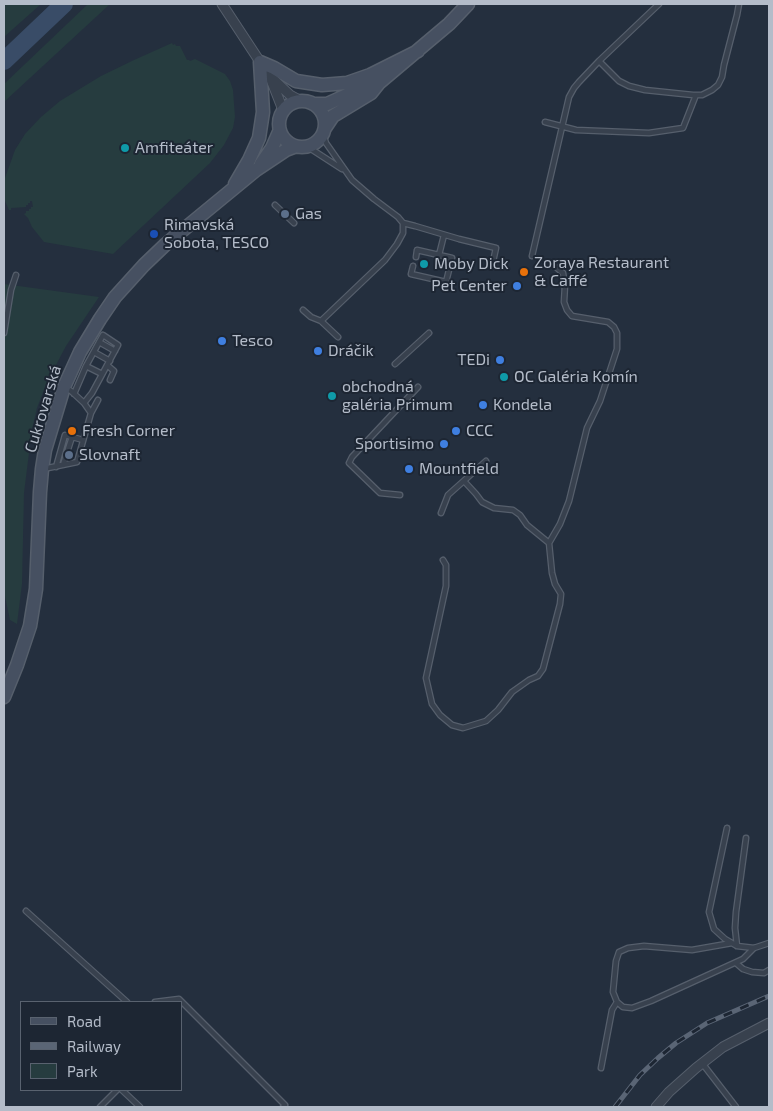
<!DOCTYPE html>
<meta charset="utf-8">
<style>
body{margin:0}
#map{position:relative;width:773px;height:1111px;overflow:hidden;background:#242f3e;font-family:"Exo 2",sans-serif}
canvas{display:block}
.frame{position:absolute;inset:0;border:5px solid #b4bcc9;pointer-events:none}
.legend{position:absolute;left:20px;top:1001px;width:162px;height:90px;box-sizing:border-box;background:#1d2633;border:1px solid #59626f;margin:0;padding:6px 9px;list-style:none;font-size:15px;color:#b4bcc9}
.legend li{display:flex;align-items:center;gap:10px;height:25px}
.legend b{width:25px;border:1px solid #59626f}
</style>
<div id="map">
<canvas width="773" height="1111"></canvas>
<div class="frame"></div>
<ul class="legend">
<li><b style="height:6px;background:#465061"></b>Road</li>
<li><b style="height:6px;background:#5a6575"></b>Railway</li>
<li><b style="height:14px;background:#263c3f"></b>Park</li>
</ul>
</div>
<script>
const ctx = document.querySelector('canvas').getContext('2d');
ctx.lineJoin = 'round';
function paint(path, color) {
  ctx.fillStyle = color;
  ctx.fill(path, 'evenodd');
}
function shape(rows) {
  const path = new Path2D();
  for (const r of rows) {
    if (r.length === 3) {
      path.moveTo(r[0] + r[2], r[1]);
      path.arc(r[0], r[1], r[2], 0, 2 * Math.PI);
      continue;
    }
    path.moveTo(r[0], r[1]);
    for (let i = 2; i < r.length; i += 2) path.lineTo(r[i], r[i + 1]);
  }
  return path;
}
function strokePath(path, color, width, dash) {
  ctx.strokeStyle = color;
  ctx.lineWidth = width;
  ctx.lineCap = dash ? 'butt' : 'round';
  ctx.setLineDash(dash || []);
  ctx.stroke(path);
}
function drawText(font, color, halo, rows, align = 'center') {
  ctx.font = font + ' "Exo 2",sans-serif';
  ctx.lineWidth = 4;
  ctx.setLineDash([]);
  ctx.textBaseline = 'middle';
  ctx.strokeStyle = halo;
  ctx.fillStyle = color;
  for (const [text, x, y, turn = 0] of rows) {
    ctx.save();
    ctx.translate(x, y);
    ctx.rotate((+turn || 0) * Math.PI / 180);
    ctx.textAlign = isNaN(turn) ? turn : align;
    if (halo) ctx.strokeText(text, 0, 0);
    ctx.fillText(text, 0, 0);
    ctx.restore();
  }
}
paint(shape([
 [4,4,41,4,4,37],
 [88,4,110,4,4,102,4,84],
 [172,43,173,45,175,44,176,46,180,46,187,60,189,60,190,61,195,59,225,74,230,81,233,90,235,117,233,128,224,145,210,163,113,254,44,242,32,227,28,218,24,214,26,213,26,211,29,211,29,209,31,209,31,207,33,207,32,201,30,201,30,203,28,203,28,205,26,205,26,207,11,208,11,210,9,210,5,201,4,189,5,178,15,150,25,134,41,117,60,101,101,76,134,60],
 [4,284,99,297,66,346,47,382,37,408,32,429,24,493,22,584,17,624,10,620,4,592]
]), '#263c3f');
strokePath(shape([
 [4,61,64,4]
]), '#394c67', 18);
const lane = shape([
 [599,61,619,81,629,86,645,90,693,95,702,95,712,90,718,85,722,77,724,65,737,15,739,4],
 [545,122,576,130,649,133,683,128,696,95],
 [308,147,342,169],
 [275,205,294,223],
 [403,223,415,226,459,239,496,248,492,266],
 [439,255,444,235],
 [532,256,569,97,574,88,579,82,599,61,659,4],
 [413,266,411,274,446,282,452,258,417,250,416,257],
 [303,310,311,317,321,321,338,337],
 [321,321,385,260,397,244,403,233,403,223,398,217,374,199,352,180,326,143,323,134],
 [4,333,11,290,16,275],
 [99,342,115,351],
 [94,352,110,361],
 [395,364,429,333],
 [107,365,114,371,110,380],
 [86,366,102,374],
 [74,394,86,366,103,335,118,345,92,393,84,403],
 [91,413,98,400],
 [63,465,72,437],
 [56,467,65,435,83,440],
 [43,469,77,462,91,413,84,403,71,391,64,387],
 [464,481,476,494,482,502,494,508,513,510,520,515,527,525,549,543],
 [400,495,380,493,349,463,352,457,418,387],
 [441,513,448,495,486,461],
 [443,560,446,565,446,586,426,678,432,704,440,715,452,725,463,728,486,721,498,710,512,692,529,680,538,676,543,669,560,604,561,594,555,584,552,573,549,543,560,524,569,501,587,428,600,401,617,349,617,333,614,327,608,322,572,316,567,310,564,302,565,285,563,273,557,268],
 [727,828,709,912,714,929,725,939,737,946,754,948,769,943],
 [26,911,127,1002],
 [732,943,692,950,644,946,628,948,619,952,616,961,613,992,617,1002,623,1007,632,1008,651,1001,743,959,754,948],
 [737,946,735,928,736,912,746,838],
 [736,963,743,969,752,972,764,973,769,970],
 [155,1002,179,999,285,1105,283,1107],
 [702,1063,736,1107],
 [601,1068,612,1010,617,1002],
 [122,1090,140,1107],
 [100,1107,117,1090]
]);
const street = shape([
 [222,4,270,77,283,110],
 [272,78,290,95,301,101],
 [656,1107,669,1092,696,1068,723,1047,769,1023]
]);
const secondary = shape([
 [302,124,23],
 [314,104,327,104,369,85,377,83],
 [325,128,333,116,371,93,379,83,449,24,468,4],
 [261,164,272,148,279,132],
 [235,184,249,160,259,138,263,112,260,62,274,68,296,81,322,85,347,83,370,75,418,51],
 [4,697,17,665,30,626,36,589,40,492,42,469,45,450,64,387,80,352,100,319,115,297,144,265,166,244,256,170,286,150,294,147]
]);
strokePath(lane, '#565f6c', 7);
strokePath(street, '#565f6c', 11);
strokePath(secondary, '#565f6c', 15);
strokePath(lane, '#38414e', 4.5);
strokePath(street, '#38414e', 9);
strokePath(secondary, '#465061', 12);
const rail = shape([
 [615,1107,640,1075,658,1058,676,1043,707,1023,769,996]
]);
strokePath(rail, '#5a6575', 5);
strokePath(rail, '#1d2633', 3, [9]);
for (const [x, y, r, color] of [
 [125,148,5,"#0f9aa8"],
 [285,214,5,"#5c6f8a"],
 [154,234,5,"#1a4fb4"],
 [424,264,5,"#0f9aa8"],
 [524,272,5,"#e8710a"],
 [517,286,5,"#3f7fe0"],
 [222,341,5,"#3f7fe0"],
 [318,351,5,"#3f7fe0"],
 [500,360,5,"#3f7fe0"],
 [504,377,5,"#0f9aa8"],
 [332,396,5,"#0f9aa8"],
 [483,405,5,"#3f7fe0"],
 [72,431,5,"#e8710a"],
 [456,431,5,"#3f7fe0"],
 [444,444,5,"#3f7fe0"],
 [69,455,5,"#5c6f8a"],
 [409,469,5,"#3f7fe0"]
]) {
  const dot = new Path2D();
  dot.arc(x, y, r, 0, 2 * Math.PI);
  ctx.fillStyle = color;
  ctx.fill(dot);
  strokePath(dot, '#1d2633', 2);
}
drawText('16px', '#b4bcc9', '#1d2633', [
 ["Amfiteáter",135,148],
 ["Gas",295,214],
 ["Rimavská",164,225],
 ["Sobota, TESCO",164,243],
 ["Zoraya Restaurant",534,263],
 ["& Caffé",534,281],
 ["Moby Dick",434,264],
 ["Pet Center",507,286,"right"],
 ["Tesco",232,341],
 ["Dráčik",328,351],
 ["TEDi",490,360,"right"],
 ["OC Galéria Komín",514,377],
 ["obchodná",342,387],
 ["galéria Primum",342,405],
 ["Kondela",493,405],
 ["Fresh Corner",82,431],
 ["CCC",466,431],
 ["Sportisimo",434,444,"right"],
 ["Slovnaft",79,455],
 ["Mountfield",419,469]
], 'left');
drawText('16px', '#b4bcc9', '#1d2633', [
 ["Cukrovarská",43,409,-73]
]);
</script>
